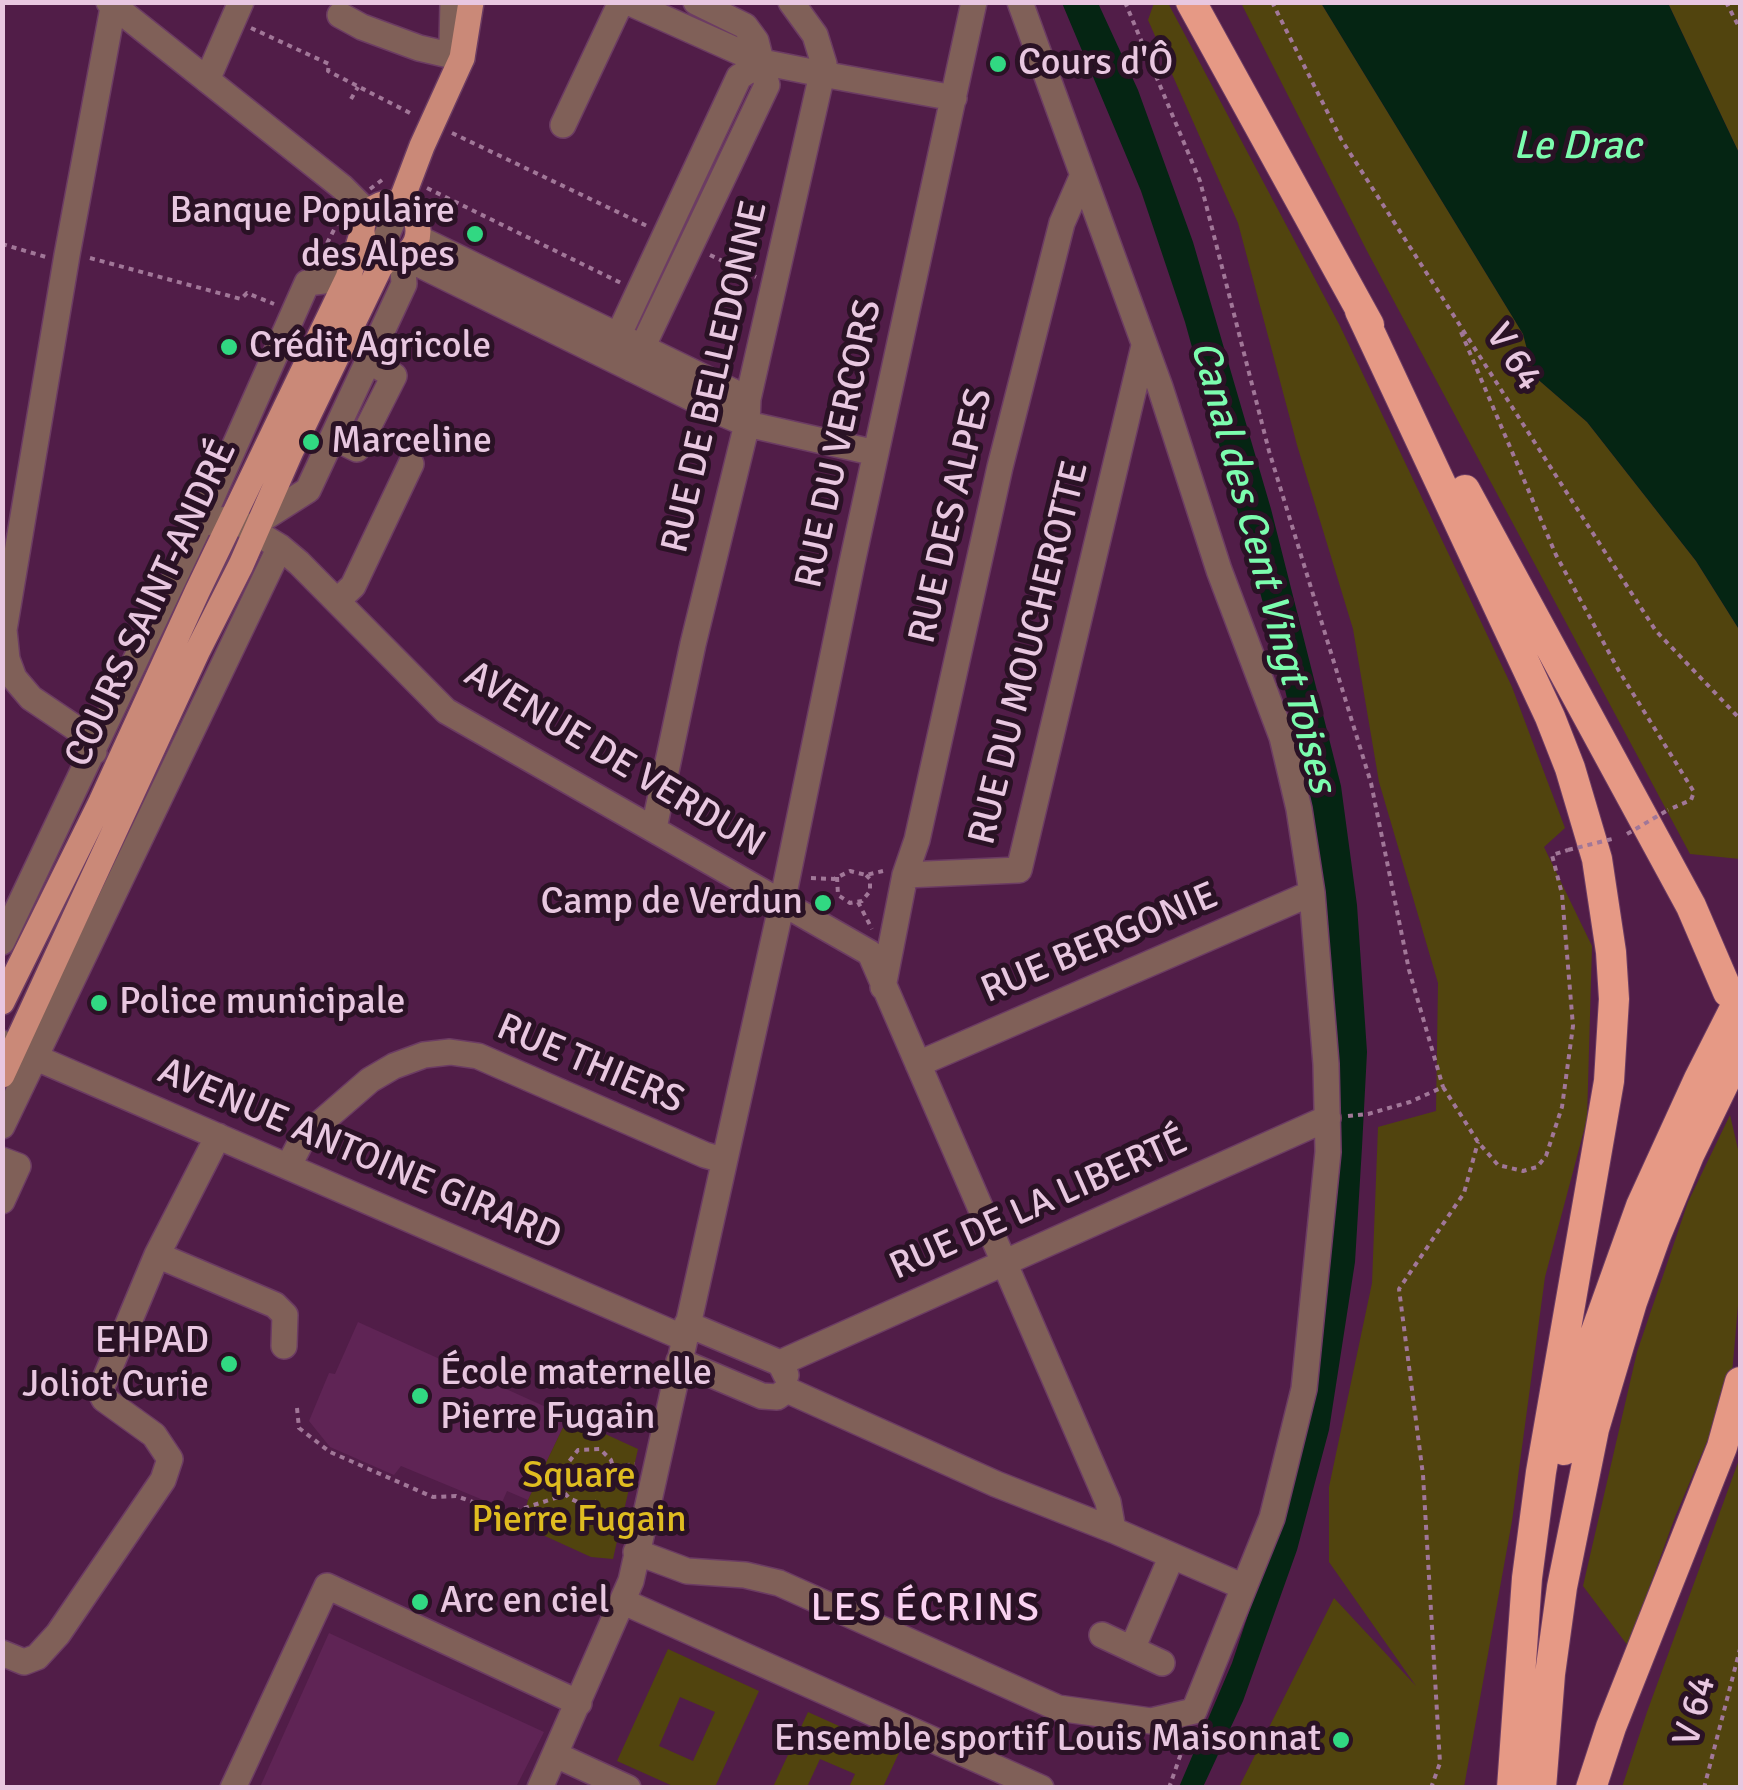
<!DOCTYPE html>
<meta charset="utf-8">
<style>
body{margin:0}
#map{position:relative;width:1743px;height:1790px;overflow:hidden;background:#511d48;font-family:Signika,sans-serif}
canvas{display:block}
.frame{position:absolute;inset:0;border:5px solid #e8c7e0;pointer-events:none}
</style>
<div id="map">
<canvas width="1743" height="1790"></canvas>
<div class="frame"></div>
</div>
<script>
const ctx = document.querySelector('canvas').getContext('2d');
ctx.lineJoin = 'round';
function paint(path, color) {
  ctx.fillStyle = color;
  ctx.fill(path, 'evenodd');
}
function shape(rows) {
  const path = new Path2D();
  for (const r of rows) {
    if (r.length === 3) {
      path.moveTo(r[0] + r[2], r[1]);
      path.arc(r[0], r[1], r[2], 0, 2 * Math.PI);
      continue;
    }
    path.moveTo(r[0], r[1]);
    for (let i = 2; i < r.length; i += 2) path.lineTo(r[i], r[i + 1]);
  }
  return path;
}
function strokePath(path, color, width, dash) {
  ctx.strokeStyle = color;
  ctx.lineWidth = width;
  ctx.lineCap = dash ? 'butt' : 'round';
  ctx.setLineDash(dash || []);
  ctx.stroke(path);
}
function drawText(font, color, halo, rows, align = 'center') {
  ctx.font = font + ' Signika,sans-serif';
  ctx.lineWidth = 10;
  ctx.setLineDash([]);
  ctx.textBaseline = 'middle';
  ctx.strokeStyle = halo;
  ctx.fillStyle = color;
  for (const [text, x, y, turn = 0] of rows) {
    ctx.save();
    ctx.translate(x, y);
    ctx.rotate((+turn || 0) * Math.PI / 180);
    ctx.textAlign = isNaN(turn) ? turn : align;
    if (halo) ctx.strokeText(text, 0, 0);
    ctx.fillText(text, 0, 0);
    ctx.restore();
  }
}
paint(shape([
 [358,1322,568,1417,528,1500,507,1491,500,1507,401,1466,394,1475,330,1447,309,1421,329,1373,335,1374],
 [329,1633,544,1732,516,1787,260,1787]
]), '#5f2455');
paint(shape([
 [1154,3,1168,3,1340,326,1512,687,1565,828,1544,847,1592,946,1587,1119,1545,1277,1512,1521,1464,1787,1239,1787,1334,1598,1416,1686,1329,1562,1329,1487,1372,1283,1378,1127,1436,1111,1438,983,1379,782,1353,629,1297,445,1238,223,1148,20],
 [1241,3,1321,3,1523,334,1534,376,1587,422,1696,561,1740,631,1740,859,1690,854,1367,251],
 [1668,3,1740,3,1740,155],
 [1730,1115,1740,1158,1740,1283,1731,1385,1675,1517,1628,1646,1583,1586,1637,1352,1688,1202],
 [568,1417,638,1449,613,1559,591,1557,534,1531,524,1517,528,1500],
 [1740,1457,1740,1787,1622,1787,1647,1712],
 [668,1649,759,1691,715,1787,675,1787,617,1761],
 [680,1697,715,1712,693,1761,659,1746],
 [808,1712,899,1753,883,1787,849,1787,855,1774,820,1759,807,1787,773,1787]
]), '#51440e');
paint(shape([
 [1062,3,1098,3,1138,90,1193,242,1271,509,1341,786,1357,905,1367,1052,1362,1147,1355,1262,1329,1430,1297,1550,1243,1701,1203,1787,1179,1787,1232,1663,1278,1525,1334,1106,1332,968,1312,808,1276,650,1185,322,1141,191],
 [1321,3,1668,3,1740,155,1740,631,1696,561,1587,422,1534,376,1523,334]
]), '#052513');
const minor = shape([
 [109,2,342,187,368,213],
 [628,2,762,62,822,74,824,64,815,35,791,2],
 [340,15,362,27,419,48,462,58],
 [452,43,453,2],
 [207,80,241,2],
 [563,125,621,2],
 [418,238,748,399],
 [378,256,400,204],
 [613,347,739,77,762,62],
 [632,369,767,85,756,41,745,26,696,2],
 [333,437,357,449,394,376,368,360],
 [261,520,308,490,404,284,402,256,726,415,747,424,876,453],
 [200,524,232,518,280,547,299,563,446,711,870,953,1108,1502,1113,1530],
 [337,601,353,586,411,464],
 [94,752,77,729,31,698,14,678,7,659,4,630,67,255,114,2],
 [654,828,693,644,747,424,748,399,822,74,954,98],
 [905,875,1019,870,1144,346],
 [2,942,200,524,307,283,348,278],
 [883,987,905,875,917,840,1000,467,1062,223,1082,177],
 [2,1043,684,1338],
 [918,1064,1312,893],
 [2,1126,280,547],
 [218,1136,157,1255,275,1305,285,1315,284,1346],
 [2,1160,18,1166,2,1201],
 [289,1165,303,1138,370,1080,394,1066,424,1055,450,1052,478,1056,705,1155,723,1160],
 [687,1324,780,1363,786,1375],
 [679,1361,762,1396,777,1397,787,1390],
 [780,1363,1328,1118],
 [787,1390,996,1484,1113,1530,1244,1587],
 [636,1552,687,1571,745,1575,779,1583,1058,1708,1151,1721,1194,1711,1272,1518,1304,1389,1328,1152,1326,1064,1312,893,1299,809,1282,737,1219,570,1160,387,1020,2],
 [624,1602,1041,1788],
 [1102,1635,1162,1663],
 [1132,1649,1171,1558],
 [2,1653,24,1662,37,1657,58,1634,163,1480,170,1459,154,1435,104,1399,100,1391,157,1255],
 [556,1755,628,1788],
 [233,1788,327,1586,579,1703],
 [540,1788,631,1581,782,903,852,563,974,2]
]);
const major = shape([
 [390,231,28],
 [400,204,422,146,462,58,471,2],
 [2,1002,101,802,197,592,348,278,362,234],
 [2,1075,198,650,241,565,291,451,380,267,387,259]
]);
const highway = shape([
 [1191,2,1369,325],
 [1360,311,1550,717,1570,768,1597,859,1611,952,1614,999,1609,1081,1541,1472,1527,1578,1512,1788],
 [1465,490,1691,906,1728,992],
 [1564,1450,1594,1337,1641,1206,1699,1079,1740,998],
 [1541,1788,1550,1674,1562,1587,1594,1429,1632,1302,1656,1235,1689,1155,1740,1050],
 [1591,1788,1611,1727,1722,1447,1740,1382]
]);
strokePath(minor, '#6c3c63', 28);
strokePath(major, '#6c3c63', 28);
strokePath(highway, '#6c3c63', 32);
strokePath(shape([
 [1125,2,1200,181,1269,451,1371,783,1409,970,1443,1087],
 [1272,2,1341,139,1574,504,1656,631,1740,719],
 [1726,2,1740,29],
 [251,28,329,64,328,71,412,114],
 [351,99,358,87],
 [452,133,647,226],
 [427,188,621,283],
 [370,189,386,177],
 [2,244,46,257],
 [710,255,756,277],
 [90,258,241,299,247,293,274,304],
 [318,261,341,216],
 [1461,332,1556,555,1619,671,1694,792,1691,800,1668,810],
 [837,877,838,895,850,903,862,901,870,891,870,879,866,875],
 [811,878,834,879,850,871,866,875,883,871],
 [858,902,872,929],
 [1348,1116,1368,1114,1410,1102,1443,1087,1478,1142,1498,1165,1523,1171,1537,1167,1546,1156,1562,1107,1573,1026,1562,894,1552,855,1568,850],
 [297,1408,299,1428,330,1452,433,1497,456,1496,476,1503,508,1525,515,1511,565,1495],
 [615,1467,635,1464],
 [586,1470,583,1477,584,1484,598,1488,608,1481,613,1467,611,1460,600,1449,578,1450,564,1468,563,1491,569,1498,582,1504,601,1501],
 [1169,1788,1187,1736],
 [1431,1788,1440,1763,1423,1475,1399,1289,1464,1193,1478,1142],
 [1704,1788,1740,1649]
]), '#a17798', 4, [5, 5]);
strokePath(minor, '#806058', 25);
strokePath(major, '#ca8978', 25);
strokePath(highway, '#e69985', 30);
strokePath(shape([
 [1627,834,1668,810],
 [1568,850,1616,838]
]), '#a17798', 4, [5, 5]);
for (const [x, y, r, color] of [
 [998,64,10,"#31d882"],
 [475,234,10,"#31d882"],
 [229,347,10,"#31d882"],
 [311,442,10,"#31d882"],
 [823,903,10,"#31d882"],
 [99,1003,10,"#31d882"],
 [229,1364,10,"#31d882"],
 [420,1396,10,"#31d882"],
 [420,1602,10,"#31d882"],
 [1341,1740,10,"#31d882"]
]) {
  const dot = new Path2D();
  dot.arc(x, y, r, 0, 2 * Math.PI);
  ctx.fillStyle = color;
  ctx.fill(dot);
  strokePath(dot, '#2a1225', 4);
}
drawText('38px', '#e8c7e0', '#2a1225', [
 ["Cours d'Ô",1018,64],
 ["Banque Populaire",455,212,"right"],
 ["des Alpes",455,256,"right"],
 ["Crédit Agricole",249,347],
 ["Marceline",331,442],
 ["Camp de Verdun",803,903,"right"],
 ["Police municipale",119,1003],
 ["EHPAD",209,1342,"right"],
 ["Joliot Curie",209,1386,"right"],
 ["École maternelle",440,1374],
 ["Pierre Fugain",440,1418],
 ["Arc en ciel",440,1602],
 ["Ensemble sportif Louis Maisonnat",1321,1740,"right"]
], 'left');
drawText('38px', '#e8c7e0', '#2a1225', [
 ["V 64",1513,358,57],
 ["RUE DE BELLEDONNE",716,377,-77],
 ["RUE DU VERCORS",840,444,-78],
 ["RUE DES ALPES",952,516,-77],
 ["COURS SAINT-ANDRÉ",152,604,-65],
 ["RUE DU MOUCHEROTTE",1030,653,-76],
 ["AVENUE DE VERDUN",614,760,31],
 ["RUE BERGONIE",1100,944,-23],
 ["RUE THIERS",590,1065,23],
 ["AVENUE ANTOINE GIRARD",359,1155,23],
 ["RUE DE LA LIBERTÉ",1039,1205,-24],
 ["V 64",1696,1711,-75]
]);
drawText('38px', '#dfbc20', '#2a1225', [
 ["Square",579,1477],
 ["Pierre Fugain",579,1521]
]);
drawText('italic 40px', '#7cfcae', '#2a1225', [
 ["Le Drac",1577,147],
 ["Canal des Cent Vingt Toises",1262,567,75]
]);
ctx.letterSpacing = '2.5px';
drawText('40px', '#fad2f1', '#2a1225', [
 ["LES ÉCRINS",926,1609]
]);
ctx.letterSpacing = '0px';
</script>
